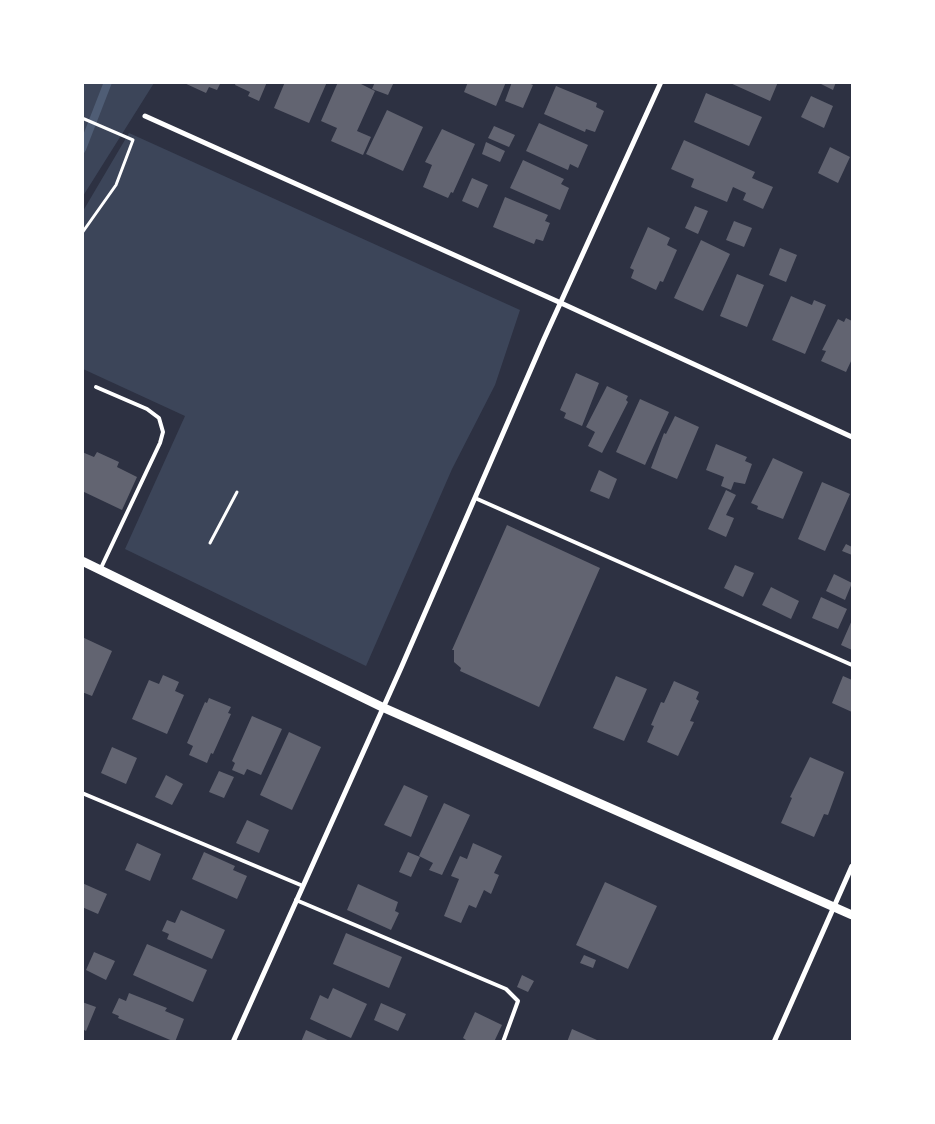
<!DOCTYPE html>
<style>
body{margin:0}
#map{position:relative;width:935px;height:1124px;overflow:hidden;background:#2d3142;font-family:Cabin,sans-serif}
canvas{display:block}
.frame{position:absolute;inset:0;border:84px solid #fff;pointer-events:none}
</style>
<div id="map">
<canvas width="935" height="1124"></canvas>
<div class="frame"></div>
</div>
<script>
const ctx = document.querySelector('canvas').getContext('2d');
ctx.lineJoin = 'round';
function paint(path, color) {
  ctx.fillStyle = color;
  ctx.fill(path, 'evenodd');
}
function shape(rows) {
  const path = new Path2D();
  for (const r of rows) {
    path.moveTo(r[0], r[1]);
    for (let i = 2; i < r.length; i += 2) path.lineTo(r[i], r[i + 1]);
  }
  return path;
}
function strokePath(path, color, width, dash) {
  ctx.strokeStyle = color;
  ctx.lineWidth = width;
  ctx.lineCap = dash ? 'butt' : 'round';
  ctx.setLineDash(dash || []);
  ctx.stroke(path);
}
paint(shape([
 [83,83,154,83,83,196],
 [129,133,520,310,495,385,452,469,366,666,125,549,185,416,83,369,83,211]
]), '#3c4559');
strokePath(shape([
 [82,149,108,82]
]), '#4f5d75', 8);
paint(shape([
 [182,82,221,82,217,90,209,87,206,93],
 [236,82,267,82,259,101,248,96,250,92,235,85],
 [285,82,327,82,309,123,274,108],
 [338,82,357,82,375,91,357,131,371,137,363,155,331,141,337,128,321,121],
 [375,82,394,82,388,95,372,89],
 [468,82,506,82,496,106,464,92],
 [512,82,526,82,533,85,523,108,505,101],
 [728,82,778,82,770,101],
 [817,82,836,82,833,90],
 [556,86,597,103,596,107,604,111,595,132,586,129,585,132,544,114],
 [706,93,762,117,749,146,694,122],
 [811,96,833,106,824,128,801,117],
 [387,110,423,127,403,171,366,154],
 [539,123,588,145,578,168,570,164,568,170,526,151],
 [494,126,515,135,509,147,488,138],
 [442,129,475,144,453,193,451,192,448,198,423,187,432,165,425,162],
 [684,140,755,172,752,178,773,187,763,209,743,200,746,193,733,187,727,202,691,187,694,179,671,169],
 [486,142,505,151,500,162,482,154],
 [830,147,850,157,838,183,818,173],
 [523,160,564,179,561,184,569,188,560,210,510,188],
 [472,178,488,185,478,208,462,201],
 [505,197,548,215,545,221,550,223,543,241,536,239,534,244,493,227],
 [695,206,708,211,698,234,685,228],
 [734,221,752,228,744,247,726,240],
 [648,227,670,238,667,245,677,250,663,282,660,281,656,290,631,278,634,270,630,268],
 [701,240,730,254,703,311,674,298],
 [780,248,797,255,786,282,769,275],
 [737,274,764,285,747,327,720,316],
 [791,296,812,305,814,300,826,305,805,354,772,340],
 [846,318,852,321,852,359,846,372,821,361,826,351,822,350,838,319,844,322],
 [576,373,599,383,582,426,564,418,566,413,560,410],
 [607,386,628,396,626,400,628,402,602,453,588,446,595,432,586,427],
 [640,399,669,412,645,465,616,452],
 [675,416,699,427,677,479,651,468,664,433,666,434],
 [716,444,747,457,745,461,752,464,745,484,734,482,731,490,721,486,724,477,706,470],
 [82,452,94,457,97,452,119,462,117,467,137,477,122,510,82,491],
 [773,458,803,472,783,519,757,509,758,506,751,503],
 [599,470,617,479,609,499,590,491],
 [822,482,850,494,825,551,798,539],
 [726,490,736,495,726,515,734,518,726,537,708,529],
 [507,525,600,568,539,707,460,671,461,668,454,662,454,650,452,650],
 [846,544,852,547,852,555,842,551],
 [735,565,754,573,743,597,724,588],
 [834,574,852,583,845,600,826,591],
 [771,587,799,601,791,619,762,605],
 [821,597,847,609,838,629,812,618],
 [852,620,852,650,841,645],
 [82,637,112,651,92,696,82,692],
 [163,675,179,682,175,691,184,695,167,734,132,719,149,680,159,684],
 [616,676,647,689,624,741,593,728],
 [843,676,852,680,852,712,832,703],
 [674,681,699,692,696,699,699,701,690,721,694,722,678,756,647,742,654,726,651,725,661,702,664,703],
 [209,698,231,707,228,713,231,714,213,754,211,753,207,763,189,755,193,746,187,743,205,702,207,703],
 [252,716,282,729,261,775,247,769,244,775,232,770,235,763,232,761],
 [289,732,321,747,292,810,260,795],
 [112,747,137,758,126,784,101,773],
 [810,757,844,772,828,815,824,814,814,837,781,823,792,798,790,797],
 [219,771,234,777,224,798,209,792],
 [166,775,183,784,172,805,155,797],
 [404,785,428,796,411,837,384,825],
 [444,803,470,815,442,875,429,870,433,863,419,856],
 [247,820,269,830,259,853,236,843],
 [137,843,161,854,150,881,125,870],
 [473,843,502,856,494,873,499,875,491,894,484,890,476,908,469,905,461,923,444,916,459,879,451,876,460,856,467,859],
 [204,852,235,866,233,870,247,876,237,899,192,879],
 [408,852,420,857,411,877,399,872],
 [605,882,657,906,628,969,576,945],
 [82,883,107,894,98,914,82,907],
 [358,884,398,902,395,911,399,913,391,930,347,910],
 [181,910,225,930,212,959,167,939,169,934,162,931,167,920,175,923],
 [346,933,402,957,389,988,333,964],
 [147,944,207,970,193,1002,133,975],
 [94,952,115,961,106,980,86,970],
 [584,955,596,960,593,968,580,963],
 [522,975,534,981,528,992,517,987],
 [333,988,367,1004,351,1038,310,1019,320,995,328,999],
 [129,993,167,1008,165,1011,184,1019,175,1042,118,1018,119,1016,112,1013,119,998,126,1001],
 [82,1002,96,1007,86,1031,82,1029],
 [381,1003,406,1014,398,1031,374,1020],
 [475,1012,502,1025,494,1042,469,1042,463,1038],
 [572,1029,597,1040,596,1042,567,1042],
 [306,1030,332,1042,301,1042]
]), '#626471');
strokePath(shape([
 [82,118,133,140,116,185,82,233],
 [210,543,237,492]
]), '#fff', 3);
strokePath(shape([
 [96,387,147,409,159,418,163,432,160,443,100,570],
 [475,498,852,665],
 [82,793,303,886],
 [296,900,506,989,518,1001,503,1042]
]), '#fff', 4);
strokePath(shape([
 [145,116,561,303,852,437],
 [233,1042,401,668,544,339,661,82],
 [774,1042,852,866]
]), '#fff', 5);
strokePath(shape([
 [82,561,382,707,852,915]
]), '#fff', 9);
</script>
